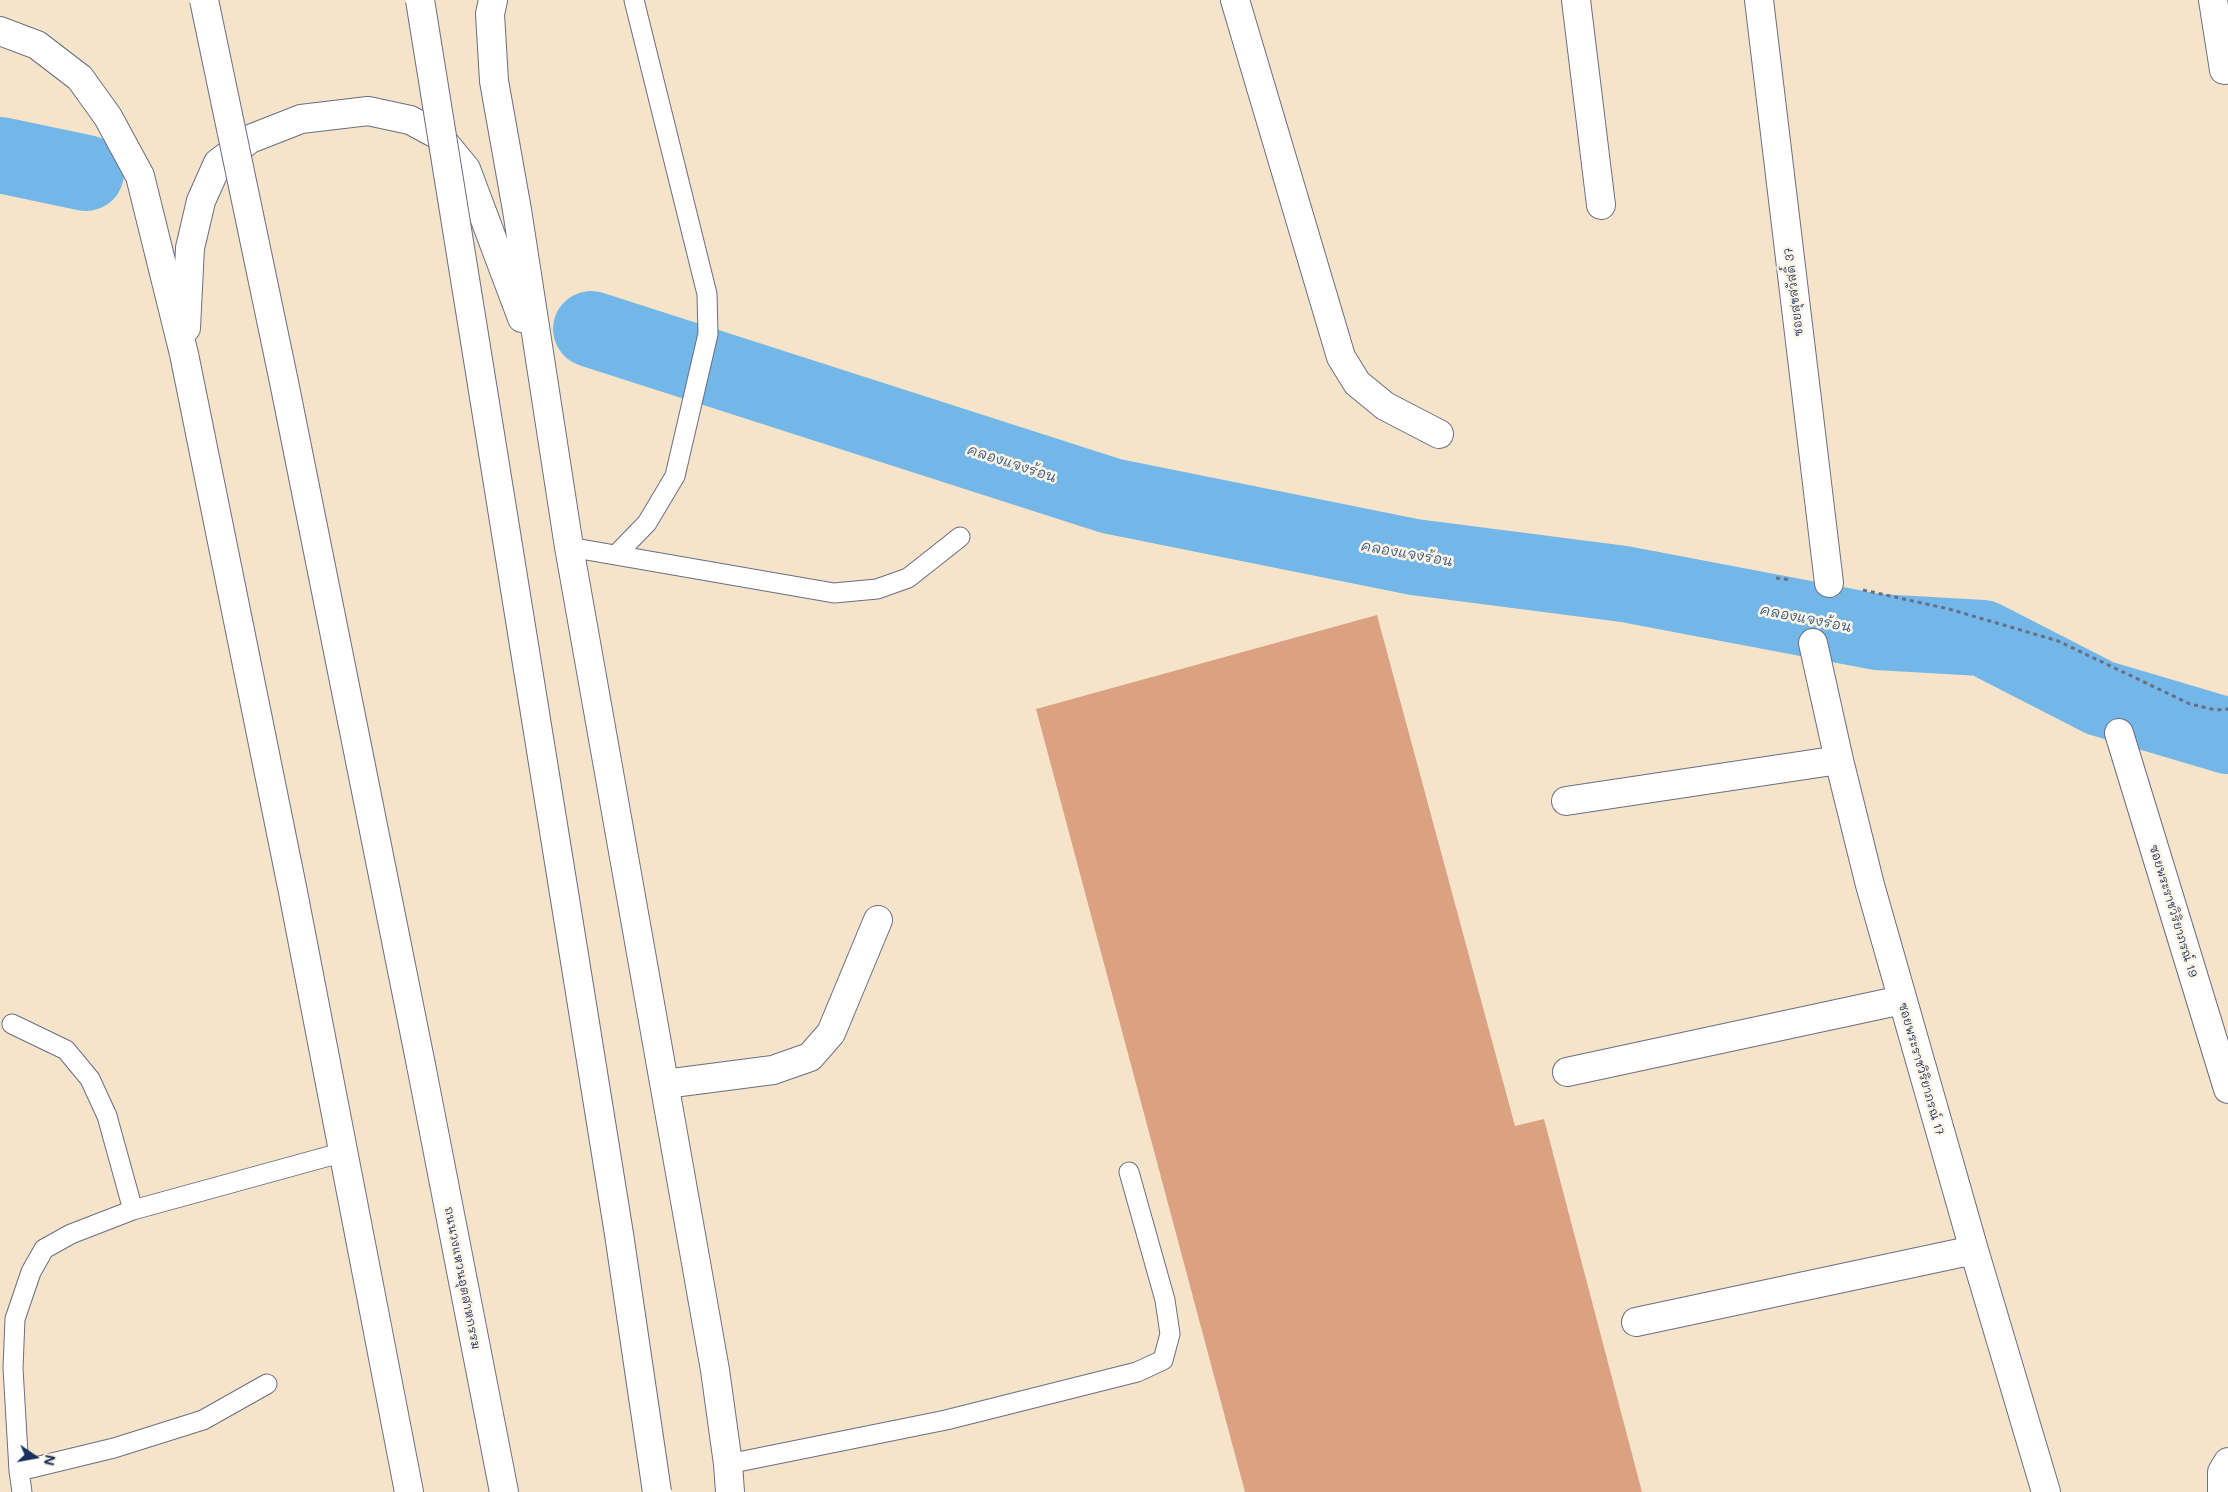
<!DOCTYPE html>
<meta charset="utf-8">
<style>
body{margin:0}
#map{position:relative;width:2228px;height:1492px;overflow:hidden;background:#f6e4ca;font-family:Mali,sans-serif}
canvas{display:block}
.north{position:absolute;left:10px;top:1432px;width:50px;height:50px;-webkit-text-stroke:4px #fcf5e5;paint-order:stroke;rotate:102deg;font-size:14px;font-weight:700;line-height:20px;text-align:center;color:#1b2f5e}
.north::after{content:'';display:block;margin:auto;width:18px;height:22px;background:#1b2f5e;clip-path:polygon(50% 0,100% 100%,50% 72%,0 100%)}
</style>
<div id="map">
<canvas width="2228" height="1492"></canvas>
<div class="north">N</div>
</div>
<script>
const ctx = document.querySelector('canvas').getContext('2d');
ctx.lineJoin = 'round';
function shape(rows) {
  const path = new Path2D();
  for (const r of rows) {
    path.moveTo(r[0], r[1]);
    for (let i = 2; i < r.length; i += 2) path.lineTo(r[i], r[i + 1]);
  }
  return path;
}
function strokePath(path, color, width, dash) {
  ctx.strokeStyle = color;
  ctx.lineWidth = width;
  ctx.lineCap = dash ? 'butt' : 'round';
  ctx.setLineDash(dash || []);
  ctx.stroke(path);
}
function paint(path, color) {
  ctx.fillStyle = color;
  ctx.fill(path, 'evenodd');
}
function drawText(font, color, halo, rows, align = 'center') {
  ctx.font = font + ' Mali,"Playpen Sans Thai",sans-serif';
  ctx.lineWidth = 5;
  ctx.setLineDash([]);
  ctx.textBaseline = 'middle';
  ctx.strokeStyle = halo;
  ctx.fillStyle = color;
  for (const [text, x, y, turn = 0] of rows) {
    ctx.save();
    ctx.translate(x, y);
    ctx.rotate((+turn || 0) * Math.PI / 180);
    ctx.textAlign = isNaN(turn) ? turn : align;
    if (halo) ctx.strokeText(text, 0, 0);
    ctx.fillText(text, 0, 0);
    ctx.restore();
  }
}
strokePath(shape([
 [0,155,86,173],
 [591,329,1111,496,1414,557,1624,584,1877,632,1983,638,2100,698,2228,736]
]), '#72b7e8', 76);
paint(shape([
 [1377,615,1515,1126,1544,1119,1642,1492,1245,1492,1036,709]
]), '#dba282');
const lane = shape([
 [569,547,834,593,877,589,908,578,960,537],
 [616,555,647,523,675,476,708,334,707,294,634,0],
 [12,1024,66,1050,90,1079,107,1116,133,1210],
 [728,1464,946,1420,1137,1372,1163,1360,1170,1334,1165,1300,1129,1172],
 [19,1471,114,1448,203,1420,267,1384],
 [22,1492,19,1471,13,1368,15,1319,31,1272,44,1249,71,1234,133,1210,344,1152]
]);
const street = shape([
 [1235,0,1341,357,1357,383,1385,406,1439,434],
 [1576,0,1601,205],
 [1759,0,1829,583],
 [2213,0,2224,70],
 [1813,643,1839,760,1870,885,1974,1250,2046,1492],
 [2119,733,2228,1089],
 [1566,801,1839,760],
 [1567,1072,1902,1000],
 [665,1084,773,1070,810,1057,831,1033,878,920],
 [1636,1322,1974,1250],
 [2222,1492,2222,1472,2228,1462]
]);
const primary = shape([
 [493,0,490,14,494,81,517,210,569,547,715,1370,728,1464,730,1492],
 [0,31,37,45,80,78,108,117,140,176,184,354,293,892,409,1492],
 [186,328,190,248,201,201,218,163,250,139,301,119,368,111,410,120,438,135,466,169,522,318],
 [421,1065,504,1492]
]);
strokePath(lane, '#686e84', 21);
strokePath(street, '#686e84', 30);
strokePath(primary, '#686e84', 30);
strokePath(shape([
 [1776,578,1792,580],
 [1863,590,1949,609,2058,641,2190,704,2216,710,2228,709]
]), '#686e84', 3, [4, 4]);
strokePath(lane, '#fff', 19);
strokePath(street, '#fff', 28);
strokePath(primary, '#fff', 28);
const primaryBridge = shape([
 [204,0,284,382,421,1065],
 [420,0,619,1234,657,1492]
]);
strokePath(primaryBridge, '#686e84', 30, []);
strokePath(primaryBridge, '#fff', 28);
drawText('12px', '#1b2f5e', '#fcf5e5', [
 ["ซอยสุขสวัสดิ์ 37",1794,292,-97],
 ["ซอยพระราชวิริยาภรณ์ 19",2173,911,73],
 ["ซอยพระราชวิริยาภรณ์ 17",1921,1069,74],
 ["ถนนวงแหวนอุตสาหกรรม",462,1278,79]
]);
drawText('italic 14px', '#355887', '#fcf5e5', [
 ["คลองแจงร้อน",1012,464,18],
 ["คลองแจงร้อน",1407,554,10],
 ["คลองแจงร้อน",1806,619,11]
]);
</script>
